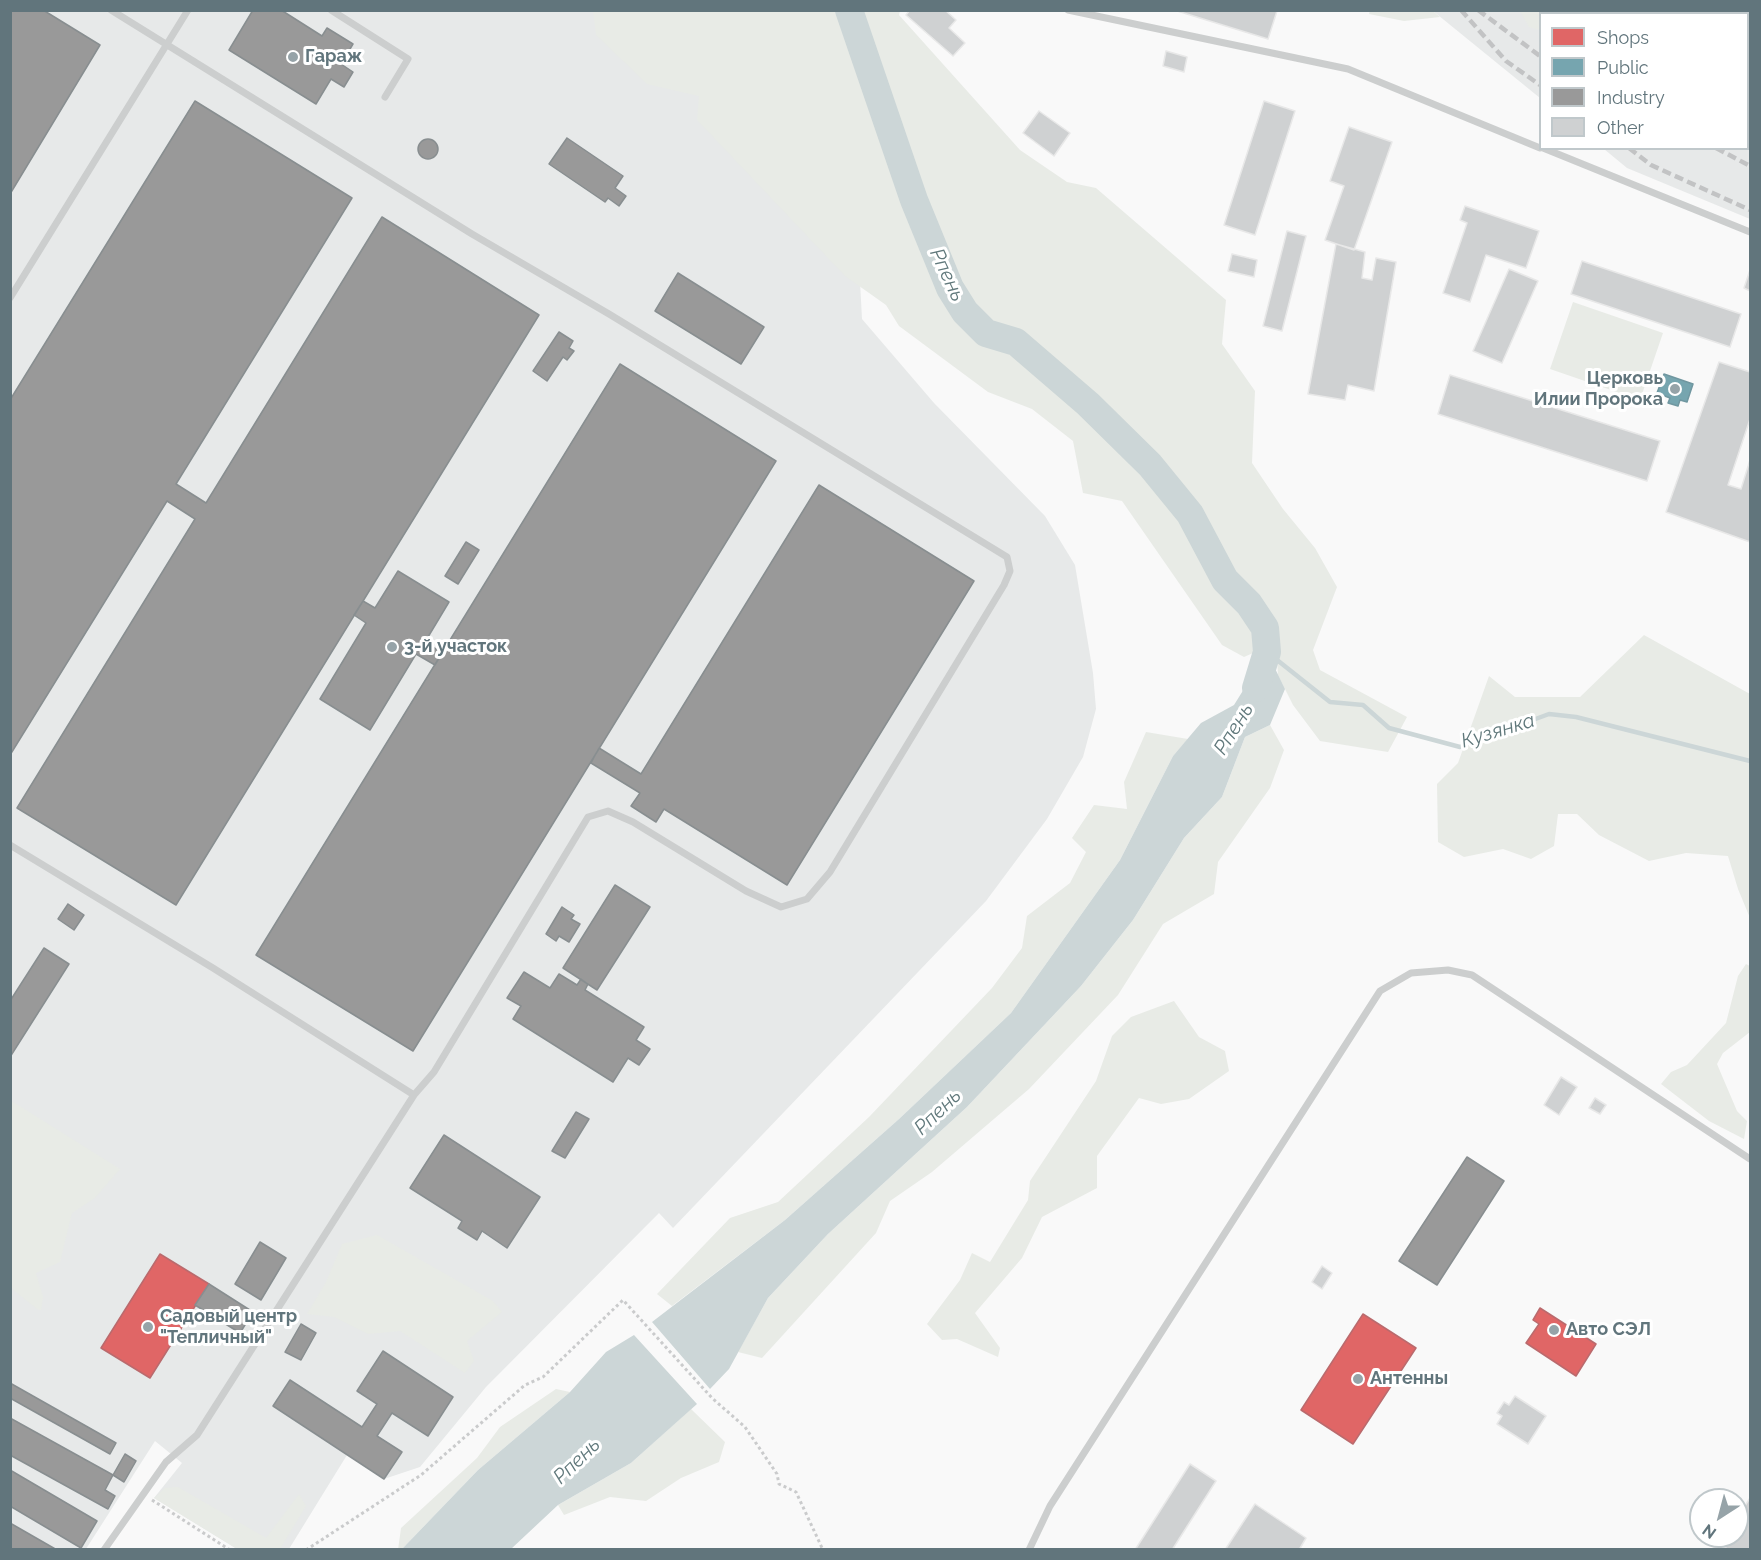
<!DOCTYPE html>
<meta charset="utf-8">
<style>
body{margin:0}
#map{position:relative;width:1761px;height:1560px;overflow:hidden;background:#f9f9f9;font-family:Raleway,sans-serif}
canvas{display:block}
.frame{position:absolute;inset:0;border:12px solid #61757c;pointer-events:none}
.legend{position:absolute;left:1539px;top:12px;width:210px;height:138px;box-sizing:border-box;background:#fff;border:2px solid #c0c8cb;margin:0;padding:8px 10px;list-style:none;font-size:18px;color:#61757c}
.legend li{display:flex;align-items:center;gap:12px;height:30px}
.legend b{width:30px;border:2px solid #c0c8cb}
.north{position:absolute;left:1689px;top:1488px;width:60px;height:60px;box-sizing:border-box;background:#fff;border:2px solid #c0c8cb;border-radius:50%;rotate:216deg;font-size:16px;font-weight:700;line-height:24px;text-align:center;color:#61757c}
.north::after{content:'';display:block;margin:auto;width:21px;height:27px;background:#96a3a8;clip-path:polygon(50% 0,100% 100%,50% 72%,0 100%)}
</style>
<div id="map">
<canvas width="1761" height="1560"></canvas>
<div class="frame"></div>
<ul class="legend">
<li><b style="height:16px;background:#e06666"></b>Shops</li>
<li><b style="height:16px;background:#76a5af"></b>Public</li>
<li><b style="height:16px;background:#999"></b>Industry</li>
<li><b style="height:16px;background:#cfd1d2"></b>Other</li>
</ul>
<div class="north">N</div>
</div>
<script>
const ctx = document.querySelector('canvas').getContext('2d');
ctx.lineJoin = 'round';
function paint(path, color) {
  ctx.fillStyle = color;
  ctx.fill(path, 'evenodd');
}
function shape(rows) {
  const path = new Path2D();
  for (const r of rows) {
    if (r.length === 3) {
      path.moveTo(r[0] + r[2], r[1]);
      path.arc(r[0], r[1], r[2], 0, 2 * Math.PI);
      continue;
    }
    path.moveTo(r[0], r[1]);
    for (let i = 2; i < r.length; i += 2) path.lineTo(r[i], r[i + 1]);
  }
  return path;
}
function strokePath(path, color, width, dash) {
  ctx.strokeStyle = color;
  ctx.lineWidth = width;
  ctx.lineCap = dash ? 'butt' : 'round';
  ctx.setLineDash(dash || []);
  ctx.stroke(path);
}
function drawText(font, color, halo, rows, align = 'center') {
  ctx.font = font + ' Raleway,sans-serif';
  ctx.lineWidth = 6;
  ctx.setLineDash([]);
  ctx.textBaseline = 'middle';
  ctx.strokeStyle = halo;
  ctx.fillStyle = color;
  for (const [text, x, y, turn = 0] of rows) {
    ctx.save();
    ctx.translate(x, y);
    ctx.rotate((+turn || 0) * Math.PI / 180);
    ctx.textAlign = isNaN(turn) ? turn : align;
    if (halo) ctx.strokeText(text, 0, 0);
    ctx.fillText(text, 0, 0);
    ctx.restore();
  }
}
paint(shape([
 [11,11,743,11,856,206,862,319,934,403,1045,516,1075,565,1093,673,1096,709,1083,757,1047,819,986,901,673,1228,659,1213,486,1387,420,1467,384,1479,347,1455,289,1549,237,1549,154,1498,182,1463,155,1441,86,1549,11,1550],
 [1433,11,1750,11,1750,219,1627,168,1604,149,1748,148,1748,14,1540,14,1540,98]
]), '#e7e9e9');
paint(shape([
 [1370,10,1433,11,1440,17,1404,21,1369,14],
 [1648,10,1654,13,1540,14,1540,30,1529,27,1520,11],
 [1669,10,1750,11,1750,61,1748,61,1748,14,1668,13],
 [593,11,900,11,899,15,1020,150,1067,182,1096,188,1226,300,1222,344,1255,391,1252,463,1283,509,1315,548,1337,587,1313,650,1320,670,1407,717,1388,752,1320,741,1293,705,1278,675,1276,643,1244,657,1222,645,1122,501,1083,493,1073,441,1032,409,988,392,899,326,886,305,845,276,697,120,699,96,647,84,596,35],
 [1573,302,1663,333,1640,400,1550,369],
 [1644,635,1750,694,1750,918,1738,889,1728,856,1686,853,1649,861,1599,835,1577,814,1558,814,1554,846,1531,859,1503,849,1464,857,1438,842,1437,784,1458,763,1489,676,1515,697,1580,697],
 [1270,725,1284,750,1270,788,1218,862,1214,894,1163,924,1118,995,1029,1089,932,1172,890,1201,876,1233,762,1358,738,1352,768,1298,828,1234,967,1107,1081,986,1133,920,1184,838,1222,797,1245,737],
 [1146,732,1188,739,1173,756,1120,860,1011,1013,899,1119,785,1220,672,1306,657,1294,730,1218,778,1202,869,1117,992,988,1022,948,1027,916,1070,883,1086,852,1072,838,1094,805,1127,809,1124,782],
 [1746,964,1750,966,1750,1032,1723,1053,1717,1064,1737,1111,1747,1121,1744,1139,1709,1121,1661,1084,1671,1072,1687,1065,1726,1023,1738,976],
 [1174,1001,1199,1037,1225,1051,1229,1071,1189,1099,1161,1104,1139,1098,1097,1156,1097,1188,1042,1217,1022,1258,975,1313,1000,1348,998,1357,957,1339,942,1340,927,1324,960,1280,972,1253,990,1262,1028,1200,1030,1181,1096,1081,1112,1036,1131,1017],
 [10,1100,120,1169,95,1198,72,1213,60,1262,36,1273,43,1297,41,1310,37,1309,11,1288],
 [377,1235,493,1301,502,1312,467,1341,474,1361,465,1373,400,1331,368,1334,334,1317,307,1314,326,1282,342,1244],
 [556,1389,570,1392,478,1470,402,1549,398,1550,401,1528,477,1458,500,1427],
 [691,1409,725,1442,719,1462,681,1478,646,1501,610,1497,564,1515,558,1505,631,1463],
 [165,1488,178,1487,266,1538,299,1494,306,1506,280,1549,237,1549,154,1498]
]), '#e8ebe6');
paint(shape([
 [1267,652,1285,689,1270,725,1245,737,1222,797,1184,838,1133,920,1081,986,967,1107,828,1234,768,1298,729,1369,710,1389,652,1322,785,1220,899,1119,1011,1013,1120,860,1173,756,1201,723,1234,705],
 [634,1335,697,1404,631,1463,558,1505,511,1549,402,1549,478,1470,570,1392,606,1352]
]), '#ccd6d7');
const shops = shape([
 [160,1254,209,1284,150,1378,101,1348,160,1254],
 [1540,1308,1596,1344,1576,1376,1526,1343,1539,1324,1533,1320,1540,1308],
 [1363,1314,1416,1348,1353,1444,1301,1410,1363,1314]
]);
paint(shops, '#e06666');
strokePath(shops, '#ba6a6d', 1.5);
const public = shape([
 [1664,374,1693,384,1687,402,1680,400,1678,406,1668,403,1670,398,1657,393,1664,374]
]);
paint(public, '#76a5af');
strokePath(public, '#7097a0', 1.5);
const industry = shape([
 [10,10,43,10,100,45,10,194,10,10],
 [253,10,281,10,322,36,327,28,353,44,341,64,353,72,344,87,331,79,316,104,229,50,253,10],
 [195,101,352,198,176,484,206,503,382,217,539,315,176,905,17,808,195,519,167,501,10,755,10,400,195,101],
 [567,138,623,176,615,188,626,196,619,206,608,198,605,202,549,164,567,138],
 [428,149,10],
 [678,273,764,327,741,364,655,311,678,273],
 [559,332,573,341,569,348,574,351,567,360,563,357,547,381,533,371,559,332],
 [620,364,776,461,413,1051,256,955,620,364],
 [819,485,974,581,787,885,664,809,656,822,631,806,640,793,591,763,599,748,641,774,819,485],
 [466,542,479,550,458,584,445,576,466,542],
 [398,571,449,602,425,642,442,653,435,665,416,654,370,730,320,699,366,623,354,615,363,601,375,608,398,571],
 [615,885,650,907,597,990,563,968,615,885],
 [68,904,84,915,74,930,58,919,68,904],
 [562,907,574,915,571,919,580,924,569,942,559,936,556,941,546,934,562,907],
 [44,948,69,964,10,1057,10,1001,44,948],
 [524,972,550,988,559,974,577,985,581,979,588,984,585,990,644,1027,636,1040,650,1049,639,1065,628,1058,613,1082,513,1019,521,1006,507,998,524,972],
 [576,1112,589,1119,565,1158,552,1151,576,1112],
 [444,1135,540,1197,507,1248,482,1231,477,1240,458,1228,462,1221,410,1188,444,1135],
 [1467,1157,1504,1181,1437,1285,1399,1261,1467,1157],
 [260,1242,286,1258,261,1300,235,1284,260,1242],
 [209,1284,253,1312,240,1333,195,1305,209,1284],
 [301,1324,316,1333,301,1360,285,1352,301,1324],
 [383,1351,453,1397,428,1436,392,1413,377,1436,402,1452,384,1479,273,1406,290,1380,362,1427,377,1404,357,1391,383,1351],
 [10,1383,116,1443,110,1454,10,1398,10,1383],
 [10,1418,113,1475,105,1490,115,1496,108,1509,10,1455,10,1418],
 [125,1454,136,1461,124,1482,113,1475,125,1454],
 [10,1470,97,1521,81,1548,10,1506,10,1470],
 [10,1523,57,1550,10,1550,10,1523]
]);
paint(industry, '#999');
strokePath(industry, '#888e90', 1.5);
strokePath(shape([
 [1267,652,1330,702,1363,705,1389,728,1460,747,1549,714,1576,717,1750,761]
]), '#ccd6d7', 4.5);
strokePath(shape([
 [849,10,914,200,950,288,965,312,986,333,1016,342,1088,404,1150,465,1190,514,1225,580,1249,604,1265,628,1267,652,1256,688]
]), '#ccd6d7', 28);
const building = shape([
 [910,10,945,10,956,20,949,28,965,43,953,56,906,15,910,10],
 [1174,10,1275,10,1277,11,1268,39,1174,10],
 [1166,51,1187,57,1184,72,1163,66,1166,51],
 [1264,101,1295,111,1255,235,1224,225,1264,101],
 [1039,111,1070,133,1054,156,1023,133,1039,111],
 [1349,127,1392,142,1354,250,1325,240,1344,186,1330,181,1349,127],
 [1465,206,1539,231,1526,268,1486,255,1470,302,1443,293,1467,223,1460,220,1465,206],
 [1287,231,1306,236,1282,331,1263,326,1287,231],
 [1336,244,1365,252,1362,278,1372,280,1376,258,1396,262,1374,391,1348,385,1345,400,1308,394,1336,244],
 [1232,254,1257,260,1254,277,1228,271,1232,254],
 [1582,261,1741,314,1730,347,1571,294,1582,261],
 [1509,269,1538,281,1502,363,1473,351,1509,269],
 [1750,270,1750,291,1744,288,1750,270],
 [1719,362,1750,372,1750,419,1728,485,1741,489,1750,460,1750,542,1666,512,1719,362],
 [1450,375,1660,441,1647,481,1438,414,1450,375],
 [1561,1077,1577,1087,1559,1115,1544,1105,1561,1077],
 [1595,1098,1606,1105,1600,1114,1589,1108,1595,1098],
 [1322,1266,1332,1273,1322,1289,1312,1282,1322,1266],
 [1515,1396,1546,1416,1528,1444,1497,1424,1502,1416,1497,1413,1504,1402,1509,1405,1515,1396],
 [1190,1464,1216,1481,1172,1550,1135,1550,1190,1464],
 [1750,1498,1750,1550,1729,1550,1720,1544,1725,1536,1737,1536,1737,1518,1750,1498],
 [1255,1504,1306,1538,1299,1550,1225,1550,1255,1504]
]);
paint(building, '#cfd1d2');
strokePath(building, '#e8e8e8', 1.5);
strokePath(shape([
 [152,1500,230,1550],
 [306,1550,421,1475,525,1385,543,1377,623,1300,712,1398,745,1427,777,1474,779,1484,796,1492,823,1550]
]), '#cacbcc', 3, [3, 3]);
strokePath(shape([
 [331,10,408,59,385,97],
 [1068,10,1348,69,1540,148],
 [1543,148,1750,232],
 [10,298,188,10],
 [10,845,213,968,414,1095],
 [104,1550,166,1462,197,1435,414,1095,434,1072,588,817,608,811,633,822,746,891,781,907,807,899,830,872,1004,585,1010,571,1007,557,609,314,472,234,111,10],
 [1029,1550,1050,1506,1380,991,1411,973,1448,970,1472,975,1750,1159]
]), '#cccece', 7);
strokePath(shape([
 [1461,10,1506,61,1540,85],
 [1478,10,1540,56],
 [1672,10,1679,14],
 [1748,38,1750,39],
 [1629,148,1651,165,1750,210],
 [1716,148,1750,166]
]), '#c2c3c4', 4.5, [9, 4.5]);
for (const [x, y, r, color] of [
 [293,57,6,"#96a3a8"],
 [1675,389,6,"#96a3a8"],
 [392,647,6,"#96a3a8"],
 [148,1327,6,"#96a3a8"],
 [1554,1330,6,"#96a3a8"],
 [1358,1379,6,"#96a3a8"]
]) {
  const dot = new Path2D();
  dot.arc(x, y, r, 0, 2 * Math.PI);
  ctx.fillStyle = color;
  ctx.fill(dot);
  strokePath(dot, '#fff', 2);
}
drawText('bold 18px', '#61757c', '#fff', [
 ["Гараж",305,57],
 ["Церковь",1663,379,"right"],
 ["Илии Пророка",1663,400,"right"],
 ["3-й участок",404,647],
 ["Садовый центр",160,1317],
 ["\"Тепличный\"",160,1338],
 ["Авто СЭЛ",1566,1330],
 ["Антенны",1370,1379]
], 'left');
drawText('italic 20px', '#60787b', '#fff', [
 ["Рпень",947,275,65],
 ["Рпень",1234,729,-58],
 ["Кузянка",1498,731,-17],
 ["Рпень",938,1112,-44],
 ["Рпень",577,1461,-44]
]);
</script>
